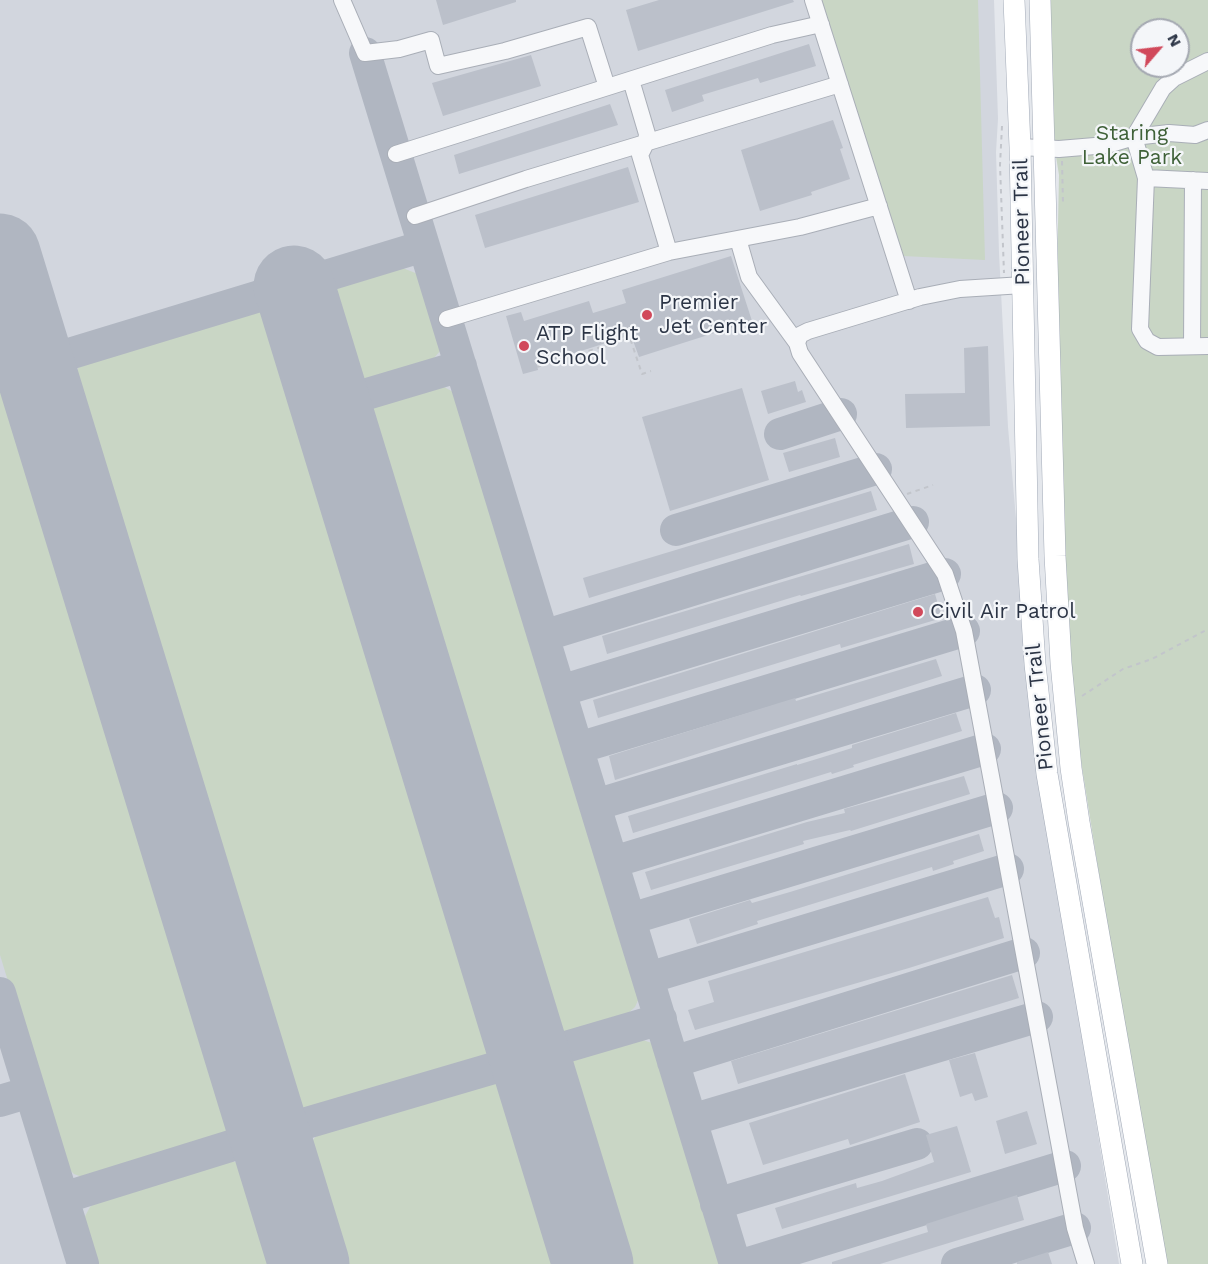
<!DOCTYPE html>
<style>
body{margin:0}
#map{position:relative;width:1208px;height:1264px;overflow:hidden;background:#e4e7ec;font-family:"Work Sans",sans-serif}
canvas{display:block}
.north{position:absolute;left:1130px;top:18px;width:60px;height:60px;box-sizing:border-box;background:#f4f6f9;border:2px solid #a4a8b1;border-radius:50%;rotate:62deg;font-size:16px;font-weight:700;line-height:24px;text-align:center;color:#2b3445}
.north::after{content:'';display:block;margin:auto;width:21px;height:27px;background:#d1495b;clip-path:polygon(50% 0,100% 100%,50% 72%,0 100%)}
</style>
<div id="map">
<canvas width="1208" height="1264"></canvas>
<div class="north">N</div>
</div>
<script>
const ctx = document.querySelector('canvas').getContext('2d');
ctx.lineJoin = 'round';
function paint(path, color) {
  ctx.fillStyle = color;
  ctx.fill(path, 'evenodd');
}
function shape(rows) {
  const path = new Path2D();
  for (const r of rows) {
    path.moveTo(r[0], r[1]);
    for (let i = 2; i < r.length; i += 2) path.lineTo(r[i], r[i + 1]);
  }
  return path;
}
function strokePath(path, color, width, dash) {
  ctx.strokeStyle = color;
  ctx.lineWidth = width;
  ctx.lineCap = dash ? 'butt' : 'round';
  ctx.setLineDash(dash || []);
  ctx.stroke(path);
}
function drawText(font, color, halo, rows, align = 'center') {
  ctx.font = font + ' "Work Sans",sans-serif';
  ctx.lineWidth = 4.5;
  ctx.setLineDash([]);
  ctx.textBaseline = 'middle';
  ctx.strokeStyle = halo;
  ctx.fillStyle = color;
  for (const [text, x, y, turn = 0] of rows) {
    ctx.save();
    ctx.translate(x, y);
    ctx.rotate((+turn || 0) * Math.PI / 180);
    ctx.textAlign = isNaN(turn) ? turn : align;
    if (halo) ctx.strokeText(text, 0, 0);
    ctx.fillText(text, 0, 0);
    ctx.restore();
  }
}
paint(shape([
 [0,0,994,0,998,119,996,152,999,253,1008,427,1037,760,1119,1264,0,1264]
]), '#d2d6de');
paint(shape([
 [822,0,978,0,985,260,903,256],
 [1050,0,1208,0,1208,1264,1165,1264,1126,1044,1071,698,1056,323,1059,175,1051,126],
 [1142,30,1178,30,1178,66,1142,66],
 [400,267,418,274,426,285,440,332,440,351,429,364,370,382,354,379,342,367,326,312,327,300,332,290,342,284],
 [254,310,265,310,275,314,287,325,500,1030,500,1040,495,1051,484,1059,319,1108,307,1109,296,1106,287,1097,71,389,78,368,89,361],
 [444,387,455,393,462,401,639,983,640,996,635,1007,626,1015,571,1031,561,1033,551,1029,541,1020,362,431,363,419,371,409,381,402,431,388],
 [0,392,9,395,19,406,233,1107,235,1120,228,1132,215,1141,97,1178,85,1178,74,1174,64,1164,0,955],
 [633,1037,652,1043,660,1054,724,1264,616,1264,560,1078,567,1060,573,1055],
 [503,1080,516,1088,522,1101,572,1264,338,1264,306,1159,309,1146,316,1136,329,1129,489,1081],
 [232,1161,246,1166,254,1178,281,1264,95,1264,83,1220,90,1207,101,1199,220,1162]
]), '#c9d6c5');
strokePath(shape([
 [365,53,735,1264],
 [0,375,424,246],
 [330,405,461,366],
 [780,434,841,414],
 [676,530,876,469],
 [543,636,913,522],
 [560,691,945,574],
 [578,748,964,631],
 [595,805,975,690],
 [613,862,985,749],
 [630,919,997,808],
 [648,978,1008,869],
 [0,993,83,1264],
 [673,1062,1024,953],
 [0,1101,30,1092],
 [691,1120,1037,1017],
 [63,1198,269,1134,661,1019],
 [716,1204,917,1144],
 [745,1264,1065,1166],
 [957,1264,1075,1228]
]), '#b0b6c1', 32);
strokePath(shape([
 [0,254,309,1264],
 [294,286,593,1264]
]), '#b0b6c1', 81);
paint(shape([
 [436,0,516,0,516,2,443,25],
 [659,0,793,0,794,2,638,51,626,10],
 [809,44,816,66,760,83,758,78,702,95,704,101,672,112,665,90],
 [531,55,541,86,443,116,432,83],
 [610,104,618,125,459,174,454,155],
 [833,120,843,148,840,149,850,179,811,192,812,195,760,211,741,150],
 [628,167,639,202,485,248,475,215],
 [731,256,752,321,639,357,631,335,537,365,538,370,523,374,506,316,521,312,524,321,589,301,593,313,626,303,622,290],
 [988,346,990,426,906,428,905,394,965,393,964,348],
 [795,381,798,392,802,390,806,402,768,414,761,391],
 [742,388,769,480,670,511,642,417],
 [835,438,840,457,789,472,783,453],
 [871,491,877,510,589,598,583,578],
 [909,544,914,564,801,596,800,595,607,654,602,636],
 [935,594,942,618,841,648,840,644,598,718,593,700],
 [936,659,942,676,615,780,609,756,795,698,796,701],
 [956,713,962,731,853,765,854,767,832,774,831,772,633,833,628,816,797,764,797,765,820,758,852,748,852,745],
 [964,776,970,794,851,831,850,830,803,841,804,844,651,890,645,872,807,822,845,813,844,809],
 [979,834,984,851,953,861,954,864,933,871,932,867,796,909,757,921,758,924,697,944,689,919,750,900,752,903,790,892],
 [988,897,995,918,999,917,1004,938,909,968,695,1030,688,1010,714,1002,708,981],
 [1012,975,1019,998,738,1084,731,1061],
 [975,1053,988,1097,975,1101,972,1093,960,1097,949,1060],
 [905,1074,920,1122,850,1145,848,1139,763,1165,749,1123],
 [1027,1111,1037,1144,1005,1154,996,1121],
 [957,1126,971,1172,782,1229,775,1208,856,1183,857,1188,882,1181,934,1162,926,1135],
 [1017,1195,1024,1220,880,1264,832,1264,832,1262,928,1232,926,1224],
 [1048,1252,1052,1264,1017,1264,1017,1262]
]), '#bbc0ca');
const minor = shape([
 [342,0,365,53,399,49,431,40,438,66,505,51,588,27,607,87],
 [813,0,909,301],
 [1208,61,1174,78,1163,88,1134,137,1146,178,1140,329,1147,341,1158,347,1208,346],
 [631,80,647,134,646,143,640,155,669,252],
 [1020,147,1059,149,1107,145,1134,137,1169,133,1195,135,1208,130],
 [396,154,772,35,821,24],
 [1146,178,1208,181],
 [415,216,526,179,840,84],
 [738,239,749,277,797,343,800,353,945,574,964,631,1075,1228,1086,1264],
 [447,319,669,252,800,227,879,206],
 [797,343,800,335,808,331,920,297,960,289,1023,285],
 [1192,346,1193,180]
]);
const major = shape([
 [1014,0,1020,147,1028,559,1035,664,1047,774,1132,1264],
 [1040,0,1055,556,1061,663,1071,768,1079,822,1157,1264]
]);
strokePath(minor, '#a9aeb7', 18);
strokePath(major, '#a3abb8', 22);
strokePath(shape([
 [1002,126,1000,165,1004,273],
 [1062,161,1063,203],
 [537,367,630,338,642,374,651,371],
 [907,494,933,485],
 [1082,696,1123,669,1152,659,1208,629]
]), '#c2c5cb', 2, [4.5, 4.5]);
strokePath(minor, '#f7f8fa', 16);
strokePath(major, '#fff', 21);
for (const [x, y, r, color] of [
 [647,315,6,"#d1495b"],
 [524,346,6,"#d1495b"],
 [918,612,6,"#d1495b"]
]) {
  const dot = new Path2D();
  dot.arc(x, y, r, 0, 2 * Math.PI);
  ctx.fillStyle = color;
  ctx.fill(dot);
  strokePath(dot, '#f4f6f9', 2);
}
drawText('21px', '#3f6138', '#f4f6f9', [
 ["Staring",1132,134],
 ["Lake Park",1132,158]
]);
drawText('21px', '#2b3445', '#f4f6f9', [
 ["Pioneer Trail",1022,222,-91],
 ["Pioneer Trail",1040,707,-96]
]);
drawText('21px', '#2b3445', '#f4f6f9', [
 ["Premier",659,303],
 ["Jet Center",659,327],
 ["ATP Flight",536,334],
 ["School",536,358],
 ["Civil Air Patrol",930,612]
], 'left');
</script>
